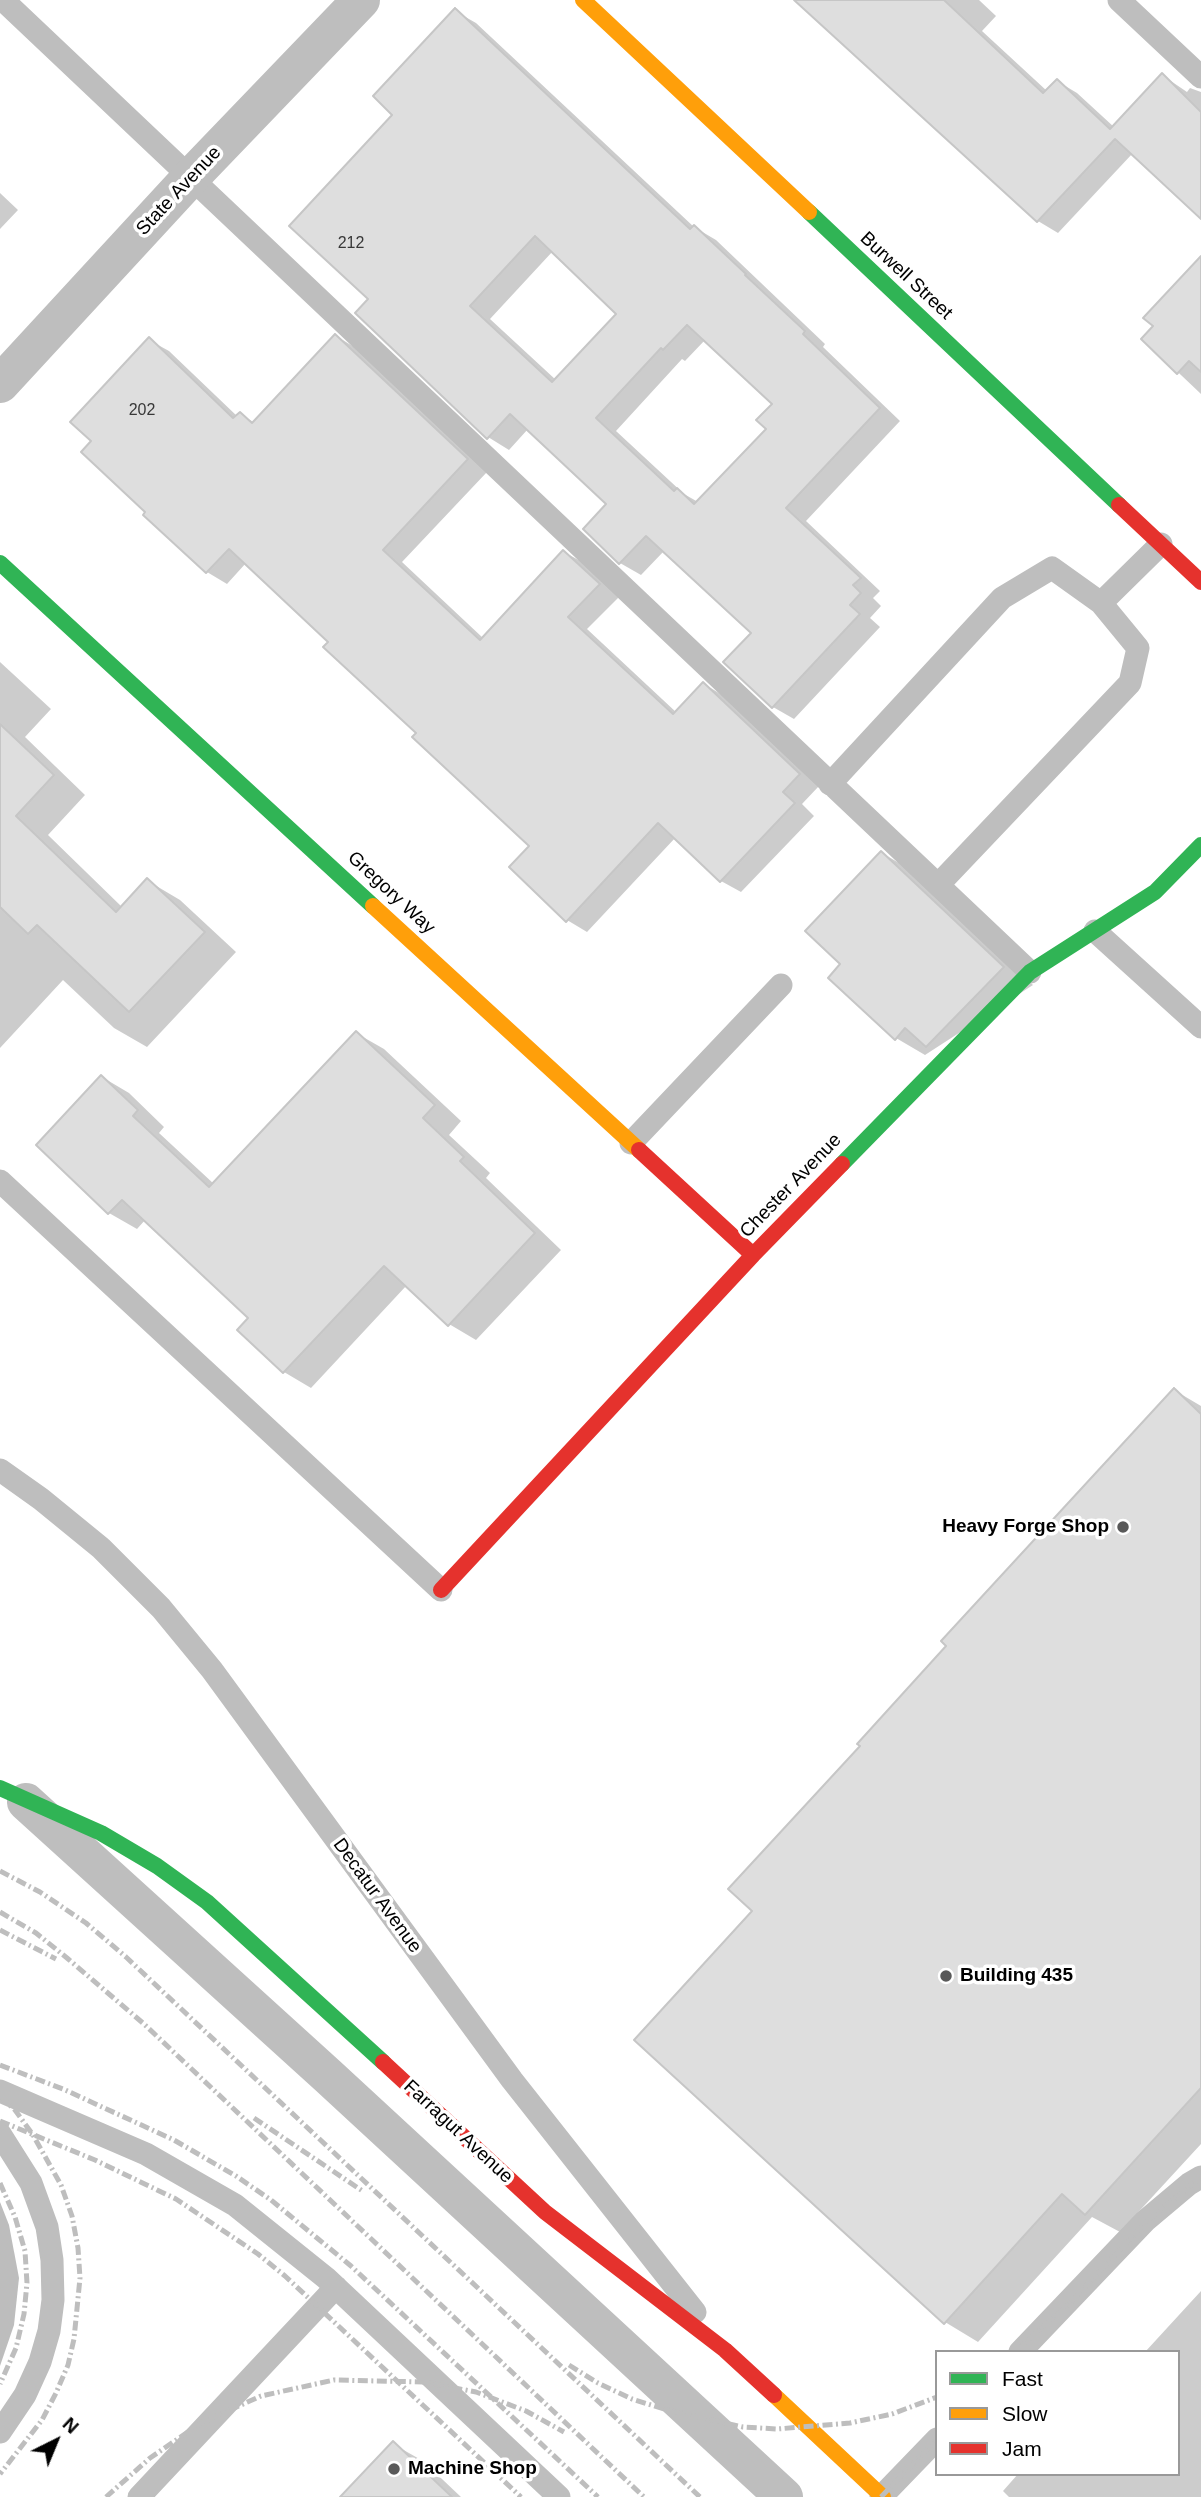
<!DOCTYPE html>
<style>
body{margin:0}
#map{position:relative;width:1201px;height:2497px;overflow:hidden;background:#fff;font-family:Arial,sans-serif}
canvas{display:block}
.legend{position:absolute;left:935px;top:2350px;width:245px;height:126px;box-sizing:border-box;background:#fff;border:2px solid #999;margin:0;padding:9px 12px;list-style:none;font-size:21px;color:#000}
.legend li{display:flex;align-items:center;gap:14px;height:35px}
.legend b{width:35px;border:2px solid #999}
.north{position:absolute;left:21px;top:2406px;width:70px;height:70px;-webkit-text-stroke:5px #fff;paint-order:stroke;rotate:43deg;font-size:19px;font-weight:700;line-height:28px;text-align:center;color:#000}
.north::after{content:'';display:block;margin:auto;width:24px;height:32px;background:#000;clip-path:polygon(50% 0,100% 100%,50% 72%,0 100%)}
</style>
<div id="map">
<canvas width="1201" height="2497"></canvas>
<ul class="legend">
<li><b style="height:9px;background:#30b455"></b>Fast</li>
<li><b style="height:9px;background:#ff9f0a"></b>Slow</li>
<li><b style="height:9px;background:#e5322d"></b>Jam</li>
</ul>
<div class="north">N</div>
</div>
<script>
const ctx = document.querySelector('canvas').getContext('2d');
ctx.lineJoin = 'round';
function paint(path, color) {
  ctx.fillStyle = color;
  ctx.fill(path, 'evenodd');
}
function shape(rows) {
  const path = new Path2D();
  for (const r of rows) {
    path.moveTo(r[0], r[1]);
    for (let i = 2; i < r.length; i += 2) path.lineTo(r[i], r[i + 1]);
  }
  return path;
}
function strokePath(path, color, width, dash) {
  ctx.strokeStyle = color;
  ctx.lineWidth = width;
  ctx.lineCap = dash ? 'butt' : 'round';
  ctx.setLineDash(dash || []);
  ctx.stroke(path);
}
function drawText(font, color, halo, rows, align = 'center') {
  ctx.font = font + ' Arial,sans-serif';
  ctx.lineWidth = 7;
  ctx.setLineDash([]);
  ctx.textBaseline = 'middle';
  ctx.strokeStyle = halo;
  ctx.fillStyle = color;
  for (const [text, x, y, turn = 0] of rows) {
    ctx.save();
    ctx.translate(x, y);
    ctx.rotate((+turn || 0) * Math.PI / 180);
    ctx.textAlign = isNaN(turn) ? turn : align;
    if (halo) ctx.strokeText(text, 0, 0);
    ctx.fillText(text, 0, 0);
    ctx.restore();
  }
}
paint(shape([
 [0,2202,9,2225,19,2278,14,2325,0,2366]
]), '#bdbdbd');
paint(shape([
 [797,0,979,0,996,16,982,31,1047,91,1057,81,1077,93,1114,127,1162,75,1187,92,1190,88,1201,92,1201,216,1133,153,1058,233,1038,221],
 [455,11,476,23,694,227,716,240,825,344,823,347,900,421,806,521,880,591,873,598,881,606,870,618,880,627,794,719,773,707,753,633,664,551,641,575,620,563,609,504,528,429,509,450,488,437,370,299,395,115],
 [553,251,619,313,556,380,490,319],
 [705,340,774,404,768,429,698,502,684,494,616,431,682,359,685,361],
 [0,193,18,210,0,229],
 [1201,258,1201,394,1143,339,1155,326],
 [336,336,356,348,487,472,402,562,483,638,564,552,584,563,619,597,587,629,677,713,704,684,724,696,819,786,802,804,814,816,741,892,721,881,676,837,587,932,567,920,531,846,331,642,246,563,227,584,207,572,148,512,93,441,149,340,169,351,238,417,240,414,255,423],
 [0,662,51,709,25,737,85,795,48,835,122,907,148,881,180,900,236,952,147,1047,114,1028,63,980,0,1048],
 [882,853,911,870,1033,985,925,1055,896,1038,843,964],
 [356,1033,384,1049,461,1121,449,1135,490,1173,486,1178,561,1250,476,1340,449,1324,407,1285,311,1388,284,1372,250,1318,146,1219,137,1229,109,1213,38,1145,102,1077,129,1093,164,1127,159,1133,214,1184],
 [1174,1390,1201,1406,1201,2144,1120,2232,1092,2217,978,2342,945,2322,755,1911,862,1746],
 [1201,2291,1201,2497,1009,2497,1003,2491,1018,2474,1178,2474,1178,2352,1145,2352],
 [393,2444,423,2461,461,2497,342,2497]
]), '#0003');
const building = shape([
 [794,0,944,0,1043,93,1057,79,1110,129,1162,73,1201,112,1201,219,1115,139,1037,222,794,0],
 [455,8,690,229,694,225,746,274,745,275,805,331,803,334,880,408,786,508,861,578,853,585,861,593,850,605,860,614,772,708,723,662,751,633,646,536,619,564,583,529,606,504,510,414,487,439,355,313,368,299,289,226,392,115,373,96,455,8],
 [535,236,616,314,552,382,470,306,535,236],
 [687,325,772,404,756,420,766,429,694,504,677,488,674,491,596,418,661,348,663,350,687,325],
 [1201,256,1201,372,1189,361,1177,374,1141,339,1153,326,1143,318,1201,256],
 [335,334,468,459,383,550,480,640,563,550,600,584,568,617,673,714,703,682,800,774,783,792,795,803,720,882,658,823,566,922,509,867,529,846,412,737,416,733,323,647,328,642,229,549,206,573,143,515,145,512,81,452,91,441,70,422,149,337,233,418,240,412,252,423,335,334],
 [0,724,54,775,16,816,116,912,147,878,205,932,129,1012,37,925,28,934,0,907,0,724],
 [881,851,1004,967,926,1047,905,1028,895,1040,828,978,840,964,805,931,881,851],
 [356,1031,435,1105,423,1118,464,1157,460,1161,535,1233,448,1326,384,1266,283,1373,237,1330,248,1318,122,1200,108,1214,36,1145,101,1075,138,1110,133,1116,209,1187,356,1031],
 [1174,1388,1201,1414,1201,2088,1085,2215,1062,2194,944,2324,634,2040,752,1911,728,1889,860,1746,857,1744,946,1646,941,1641,1174,1388],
 [393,2441,452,2497,340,2497,393,2441]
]);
paint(building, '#dedede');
strokePath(building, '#c6c6c6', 2);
strokePath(shape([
 [3,0,1030,972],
 [1119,0,1201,77],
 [1101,603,1161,544],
 [830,784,1002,598,1052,568,1101,603,1138,648,1130,683,938,885],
 [1095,931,1201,1027],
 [631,1143,781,985],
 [0,1181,441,1590],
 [0,1470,41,1499,101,1548,161,1608,212,1670,512,2080,695,2312],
 [0,2091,146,2154,235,2205,326,2278,559,2497],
 [0,2134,31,2183,47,2227,52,2260,53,2300,49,2331,40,2362,25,2395,0,2432],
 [1020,2352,1145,2221,1189,2184,1201,2177],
 [139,2497,336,2287],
 [881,2497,937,2439]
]), '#bebebe', 23);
strokePath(shape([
 [0,384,191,177,361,0],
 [26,1802,328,2076,784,2497]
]), '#bebebe', 38);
strokePath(shape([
 [809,212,1119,505],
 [0,563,373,906],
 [842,1164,1030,972,1155,892,1201,845],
 [0,1788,101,1833,157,1866,207,1902,383,2062]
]), '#30b455', 16);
strokePath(shape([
 [583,0,809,212],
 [373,906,639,1150],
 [774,2395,883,2497]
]), '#ff9f0a', 16);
strokePath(shape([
 [1119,505,1201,582],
 [639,1150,753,1255],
 [441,1590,753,1255,842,1164],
 [383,2062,545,2212,725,2350,774,2395]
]), '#e5322d', 16);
strokePath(shape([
 [0,1871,40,1892,86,1923,126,1957,700,2497],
 [0,1912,36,1933,67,1958,144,2024,644,2497],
 [0,1930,56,1959],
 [0,2065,63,2089,174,2140,236,2176,271,2200,351,2266,598,2497],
 [0,2096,15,2110,33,2135,61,2185,72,2216,78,2248,80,2278,74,2339,68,2365,56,2393,42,2420,0,2474],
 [254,2118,364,2192],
 [0,2121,95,2160,176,2199,258,2254,285,2276,521,2497],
 [0,2183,15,2217,25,2251,27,2283,24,2314,16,2348,0,2384],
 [1014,2352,1068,2305,1147,2221,1201,2177],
 [569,2365,598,2383,632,2399,667,2410,743,2427,777,2429,850,2423,892,2414,937,2397],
 [106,2497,150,2458,201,2423,261,2396,334,2380,423,2382,476,2392,526,2411,564,2432],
 [881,2497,937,2439]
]), '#bebebe', 5, [10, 3.5, 2, 3.5]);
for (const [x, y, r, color] of [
 [1123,1527,7,"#595959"],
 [946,1976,7,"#595959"],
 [394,2469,7,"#595959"]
]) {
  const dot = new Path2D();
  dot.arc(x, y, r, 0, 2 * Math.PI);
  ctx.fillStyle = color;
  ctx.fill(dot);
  strokePath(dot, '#fff', 2.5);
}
drawText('16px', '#383838', null, [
 ["212",351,244],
 ["202",142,411]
]);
drawText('19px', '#000', '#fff', [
 ["State Avenue",179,191,-47],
 ["Burwell Street",906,276,43],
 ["Gregory Way",391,893,43],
 ["Chester Avenue",791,1186,-46],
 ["Decatur Avenue",377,1896,54],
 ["Farragut Avenue",458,2132,43]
]);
drawText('bold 19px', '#000', '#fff', [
 ["Heavy Forge Shop",1109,1527,"right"],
 ["Building 435",960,1976],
 ["Machine Shop",408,2469]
], 'left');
</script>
